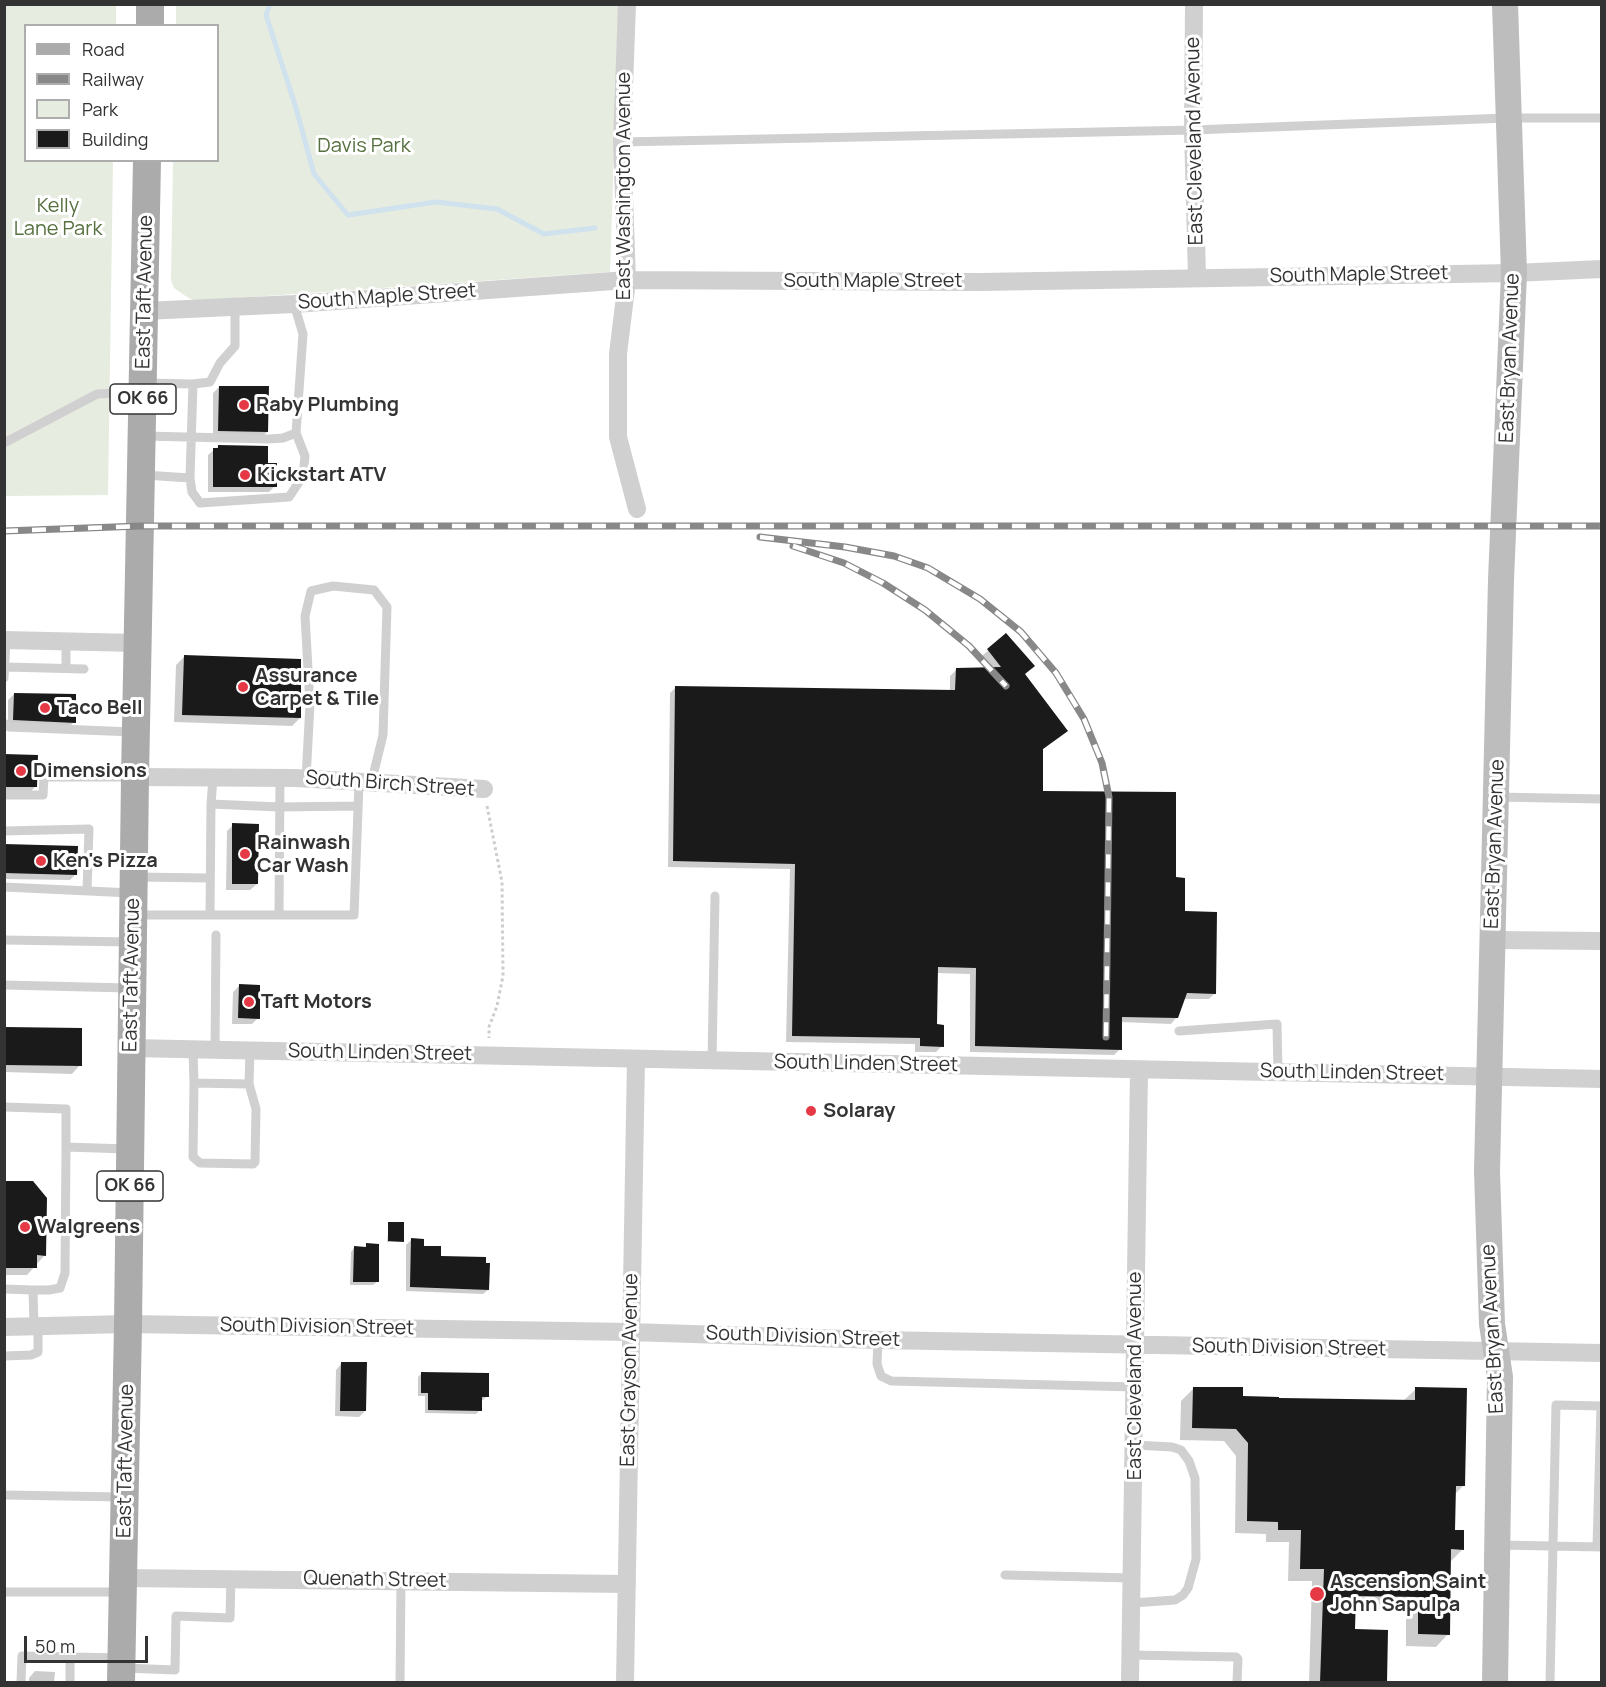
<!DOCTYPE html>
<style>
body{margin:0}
#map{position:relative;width:1606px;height:1687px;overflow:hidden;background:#fff;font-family:Manrope,sans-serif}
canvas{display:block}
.frame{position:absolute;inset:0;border:6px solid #333;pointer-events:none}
.legend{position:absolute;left:24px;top:24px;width:195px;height:138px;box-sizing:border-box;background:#fff;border:2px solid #adadad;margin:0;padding:8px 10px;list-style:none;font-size:18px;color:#333}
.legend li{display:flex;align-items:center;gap:12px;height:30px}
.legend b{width:30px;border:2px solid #adadad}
.scale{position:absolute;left:24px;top:1636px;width:124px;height:27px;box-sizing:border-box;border:3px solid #333;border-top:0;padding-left:8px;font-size:18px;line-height:21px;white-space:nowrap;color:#333;-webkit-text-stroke:4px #fff;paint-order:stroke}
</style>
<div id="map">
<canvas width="1606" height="1687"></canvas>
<div class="frame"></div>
<ul class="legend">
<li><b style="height:8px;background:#ababab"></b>Road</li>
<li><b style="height:8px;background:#888"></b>Railway</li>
<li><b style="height:16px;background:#e6ecdf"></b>Park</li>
<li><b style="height:16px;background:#1a1a1a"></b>Building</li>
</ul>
<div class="scale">50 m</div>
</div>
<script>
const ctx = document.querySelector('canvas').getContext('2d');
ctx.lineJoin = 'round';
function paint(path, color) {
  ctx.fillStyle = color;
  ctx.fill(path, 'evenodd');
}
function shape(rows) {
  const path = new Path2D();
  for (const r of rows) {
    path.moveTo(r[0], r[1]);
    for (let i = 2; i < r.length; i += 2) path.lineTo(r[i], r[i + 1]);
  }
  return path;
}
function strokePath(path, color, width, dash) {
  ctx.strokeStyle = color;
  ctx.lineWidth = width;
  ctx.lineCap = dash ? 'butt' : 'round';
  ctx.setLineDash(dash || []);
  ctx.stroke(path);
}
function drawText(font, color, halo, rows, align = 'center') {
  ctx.font = font + ' Manrope,sans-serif';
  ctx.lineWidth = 6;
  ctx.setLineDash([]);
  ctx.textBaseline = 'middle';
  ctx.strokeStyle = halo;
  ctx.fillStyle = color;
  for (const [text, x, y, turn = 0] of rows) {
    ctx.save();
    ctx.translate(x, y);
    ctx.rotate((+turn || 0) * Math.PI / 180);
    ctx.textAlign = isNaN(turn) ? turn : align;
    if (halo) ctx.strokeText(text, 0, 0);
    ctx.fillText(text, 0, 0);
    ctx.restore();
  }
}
paint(shape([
 [4,5,116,5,116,25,26,26,26,160,113,161,108,495,5,496],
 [176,5,619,5,610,272,194,301,184,295,174,288,171,280,173,161,218,160,218,26,176,25]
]), '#e6ecdf');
paint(shape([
 [219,387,267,432,261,438,213,436,213,393],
 [219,446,267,464,275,486,269,492,208,492,208,455],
 [1006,635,1024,675,1060,736,1042,750,1041,792,1174,879,1184,913,1215,993,1209,999,1184,999,1177,1017,1171,1024,1120,1022,1120,1049,1114,1055,970,1052,970,974,936,973,935,1026,942,1046,936,1052,915,1052,915,1044,786,1042,790,869,668,867,670,693,676,687,950,691,950,676,956,670,992,669,982,656],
 [184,657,300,718,292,726,174,722,176,665],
 [14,694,74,722,68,728,8,726,8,700],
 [4,756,35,787,29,793,4,792],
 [233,825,257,884,250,890,226,890,227,831],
 [4,846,76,874,70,880,4,879],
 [239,986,258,1018,252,1024,232,1024,233,992],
 [4,1028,80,1065,72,1074,4,1072],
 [4,1183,45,1255,27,1275,4,1275],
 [389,1224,402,1241,401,1242,387,1242],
 [411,1240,422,1248,488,1290,483,1294,406,1291,406,1245],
 [367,1245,377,1282,373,1285,350,1285,351,1252,354,1248,364,1248],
 [342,1363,365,1411,359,1417,335,1416,336,1370],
 [422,1373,487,1396,483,1400,480,1400,480,1410,476,1414,425,1413,425,1396,418,1396,418,1377],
 [1194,1388,1242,1397,1403,1401,1416,1389,1463,1486,1454,1495,1453,1531,1463,1549,1450,1562,1448,1634,1436,1647,1406,1646,1406,1609,1354,1609,1354,1631,1385,1682,1309,1682,1312,1581,1288,1581,1289,1542,1266,1542,1266,1534,1235,1533,1236,1456,1224,1441,1180,1440,1181,1401],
 [35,1671,55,1672,54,1682,29,1682,29,1678]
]), '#0003');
strokePath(shape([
 [270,4,266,15,296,108,314,174,348,215,436,202,497,209,544,234,595,228]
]), '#cfe2ee', 5);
paint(shape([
 [219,386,269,386,268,432,218,431],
 [218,445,268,446,268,463,277,463,277,487,213,487,213,448,218,448],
 [1006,633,1035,666,1025,674,1068,731,1043,749,1043,791,1176,792,1176,877,1185,878,1185,911,1217,912,1216,994,1187,993,1178,1018,1122,1017,1122,1050,975,1046,976,968,938,967,937,1024,944,1025,944,1047,920,1046,920,1038,792,1036,795,864,673,861,675,686,955,690,956,668,1001,667,987,649],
 [184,655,301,659,301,718,182,715],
 [14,693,76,694,76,723,13,720],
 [4,754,38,755,37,787,4,787],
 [232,823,259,824,258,884,232,884],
 [4,844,78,846,77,875,4,873],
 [239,984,260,985,260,1019,238,1018],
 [4,1027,82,1028,82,1066,4,1065],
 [4,1181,33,1181,47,1198,46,1256,37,1255,37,1268,4,1268],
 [388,1222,404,1222,404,1242,388,1241],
 [411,1238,424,1239,424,1246,441,1246,441,1256,486,1257,486,1263,490,1263,489,1290,410,1287],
 [366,1243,379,1244,379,1282,353,1282,354,1246,366,1247],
 [341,1362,367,1362,366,1411,340,1411],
 [421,1372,489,1373,489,1397,482,1397,482,1411,428,1410,428,1393,421,1393],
 [1193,1387,1243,1387,1243,1396,1279,1397,1279,1398,1415,1400,1415,1387,1467,1388,1465,1486,1456,1486,1455,1530,1464,1530,1464,1550,1451,1549,1450,1635,1418,1634,1418,1597,1356,1596,1355,1629,1388,1630,1387,1683,1320,1683,1324,1569,1300,1569,1301,1530,1278,1530,1278,1522,1247,1521,1248,1443,1236,1429,1192,1428]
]), '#1a1a1a');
strokePath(shape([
 [487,806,502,882,503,976,497,1006,489,1027,489,1038]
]), '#cdcdcd', 3, [3, 3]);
strokePath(shape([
 [622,142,1193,130,1507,118,1602,118],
 [146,383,193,384,210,382,220,363,235,346,235,307],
 [193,384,190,478,192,492,200,503,289,497,303,476,305,456,296,433],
 [145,436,269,439,283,438,296,433,303,334,294,304],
 [4,443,97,394,138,392],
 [144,475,190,478],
 [6,667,84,669],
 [66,668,66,641],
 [4,678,6,640],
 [4,723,9,727,133,732],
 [306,779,310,704,305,616,311,591,333,586,374,590,387,607,383,735,371,784],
 [4,795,43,795,44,777,131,777],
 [1497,797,1602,799],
 [211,804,213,778],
 [4,831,89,829,87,891],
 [136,877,210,878],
 [4,887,131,893],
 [137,915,354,915,359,783],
 [210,915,211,804,279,807,358,806],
 [279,915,280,778],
 [4,940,131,942],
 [4,985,128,988],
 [1179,1031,1277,1024,1278,1071],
 [193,1050,194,1083,249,1084,250,1051],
 [215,1050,216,935],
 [712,1060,715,896],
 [194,1083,193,1157,200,1163,253,1164,255,1162,256,1109,249,1084],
 [4,1107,66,1109,66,1147],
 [4,1289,33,1290],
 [34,1326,33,1290,49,1290,60,1288,65,1273,66,1147,128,1149],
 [878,1340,877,1364,881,1376,891,1381,1135,1387],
 [4,1356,31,1355,38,1352,38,1326],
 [4,1495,123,1497],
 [1499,1545,1602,1547],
 [1597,1547,1601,1406],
 [1005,1575,1132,1578],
 [4,1592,119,1592],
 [1132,1603,1175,1600,1183,1595,1188,1588,1196,1559,1195,1478,1189,1461,1181,1450,1172,1447,1134,1445],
 [1131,1655,1236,1657,1238,1659,1237,1682],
 [124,1668,175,1670,176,1616,230,1618,231,1578],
 [21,1682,22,1656,120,1658],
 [70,1682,70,1657],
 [400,1682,401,1581],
 [1550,1682,1556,1405,1602,1406]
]), '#d0d0d0', 9);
strokePath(shape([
 [627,4,622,142,627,280,618,354,618,437,637,509],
 [1194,4,1193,130,1197,277],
 [145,311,294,304,627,280,980,282,1514,273,1602,269],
 [4,640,137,643],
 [135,777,295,778,484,789],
 [1493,940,1602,941],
 [131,1048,1602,1079],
 [4,1327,128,1324,630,1332,878,1340,1602,1353],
 [123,1578,627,1584],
 [625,1682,636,1059],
 [1130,1682,1139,1070]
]), '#d0d0d0', 18);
strokePath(shape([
 [1495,1682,1500,1377,1492,1324,1487,1171,1501,580,1514,273,1505,4]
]), '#bdbdbd', 26);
strokePath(shape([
 [150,26,150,4],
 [121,1682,128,1324,135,777,147,160]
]), '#ababab', 28);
const rail = shape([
 [4,531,141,526,1602,526],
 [760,537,845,547,894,556,928,568,980,599,1021,632,1056,673,1084,719,1102,763,1109,797,1106,1037],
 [793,546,844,563,883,583,925,610,969,646,1006,686]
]);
strokePath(rail, '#888', 7);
strokePath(rail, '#fff', 4.5, [14]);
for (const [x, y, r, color] of [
 [244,405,6,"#e63946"],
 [245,475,6,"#e63946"],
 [243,687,6,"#e63946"],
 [45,708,6,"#e63946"],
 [21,771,6,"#e63946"],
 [245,854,6,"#e63946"],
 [41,861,6,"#e63946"],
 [249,1002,6,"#e63946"],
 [811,1111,6,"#e63946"],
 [25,1227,6,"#e63946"],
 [1317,1594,8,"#e63946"]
]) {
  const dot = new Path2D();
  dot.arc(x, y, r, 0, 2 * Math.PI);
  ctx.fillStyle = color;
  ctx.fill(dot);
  strokePath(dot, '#fff', 2);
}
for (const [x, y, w] of [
 [143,399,66],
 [130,1186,66]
]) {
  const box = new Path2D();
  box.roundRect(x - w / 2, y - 15, w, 30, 4.5);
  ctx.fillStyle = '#fff';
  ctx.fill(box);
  strokePath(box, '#333', 1.5);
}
drawText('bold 18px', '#333', null, [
 ["OK 66",143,399],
 ["OK 66",130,1186]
]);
drawText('20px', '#333', '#fff', [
 ["East Cleveland Avenue",1195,141,-91],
 ["East Washington Avenue",624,186,-90],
 ["South Maple Street",1359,275,-1],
 ["South Maple Street",873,281],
 ["East Taft Avenue",145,292,-89],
 ["South Maple Street",387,297,-4],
 ["East Bryan Avenue",1510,358,-88],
 ["South Birch Street",390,784,4],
 ["East Bryan Avenue",1495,844,-88],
 ["East Taft Avenue",132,975,-89],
 ["South Linden Street",380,1053,1],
 ["South Linden Street",866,1064,1],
 ["South Linden Street",1352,1073,1],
 ["South Division Street",317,1327,1],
 ["East Bryan Avenue",1493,1329,-93],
 ["South Division Street",803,1337,2],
 ["South Division Street",1289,1348,1],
 ["East Grayson Avenue",630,1370,-89],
 ["East Cleveland Avenue",1135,1376,-90],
 ["East Taft Avenue",126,1461,-89],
 ["Quenath Street",375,1580,1]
]);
drawText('20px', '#56703f', '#fff', [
 ["Davis Park",364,146],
 ["Kelly",58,206],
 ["Lane Park",58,229]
]);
drawText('bold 20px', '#333', '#fff', [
 ["Raby Plumbing",256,405],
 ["Kickstart ATV",257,475],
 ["Assurance",255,676],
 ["Carpet & Tile",255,699],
 ["Taco Bell",57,708],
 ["Dimensions",33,771],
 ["Rainwash",257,843],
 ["Car Wash",257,866],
 ["Ken's Pizza",53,861],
 ["Taft Motors",261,1002],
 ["Solaray",823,1111],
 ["Walgreens",37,1227],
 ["Ascension Saint",1330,1582],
 ["John Sapulpa",1330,1605]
], 'left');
</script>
